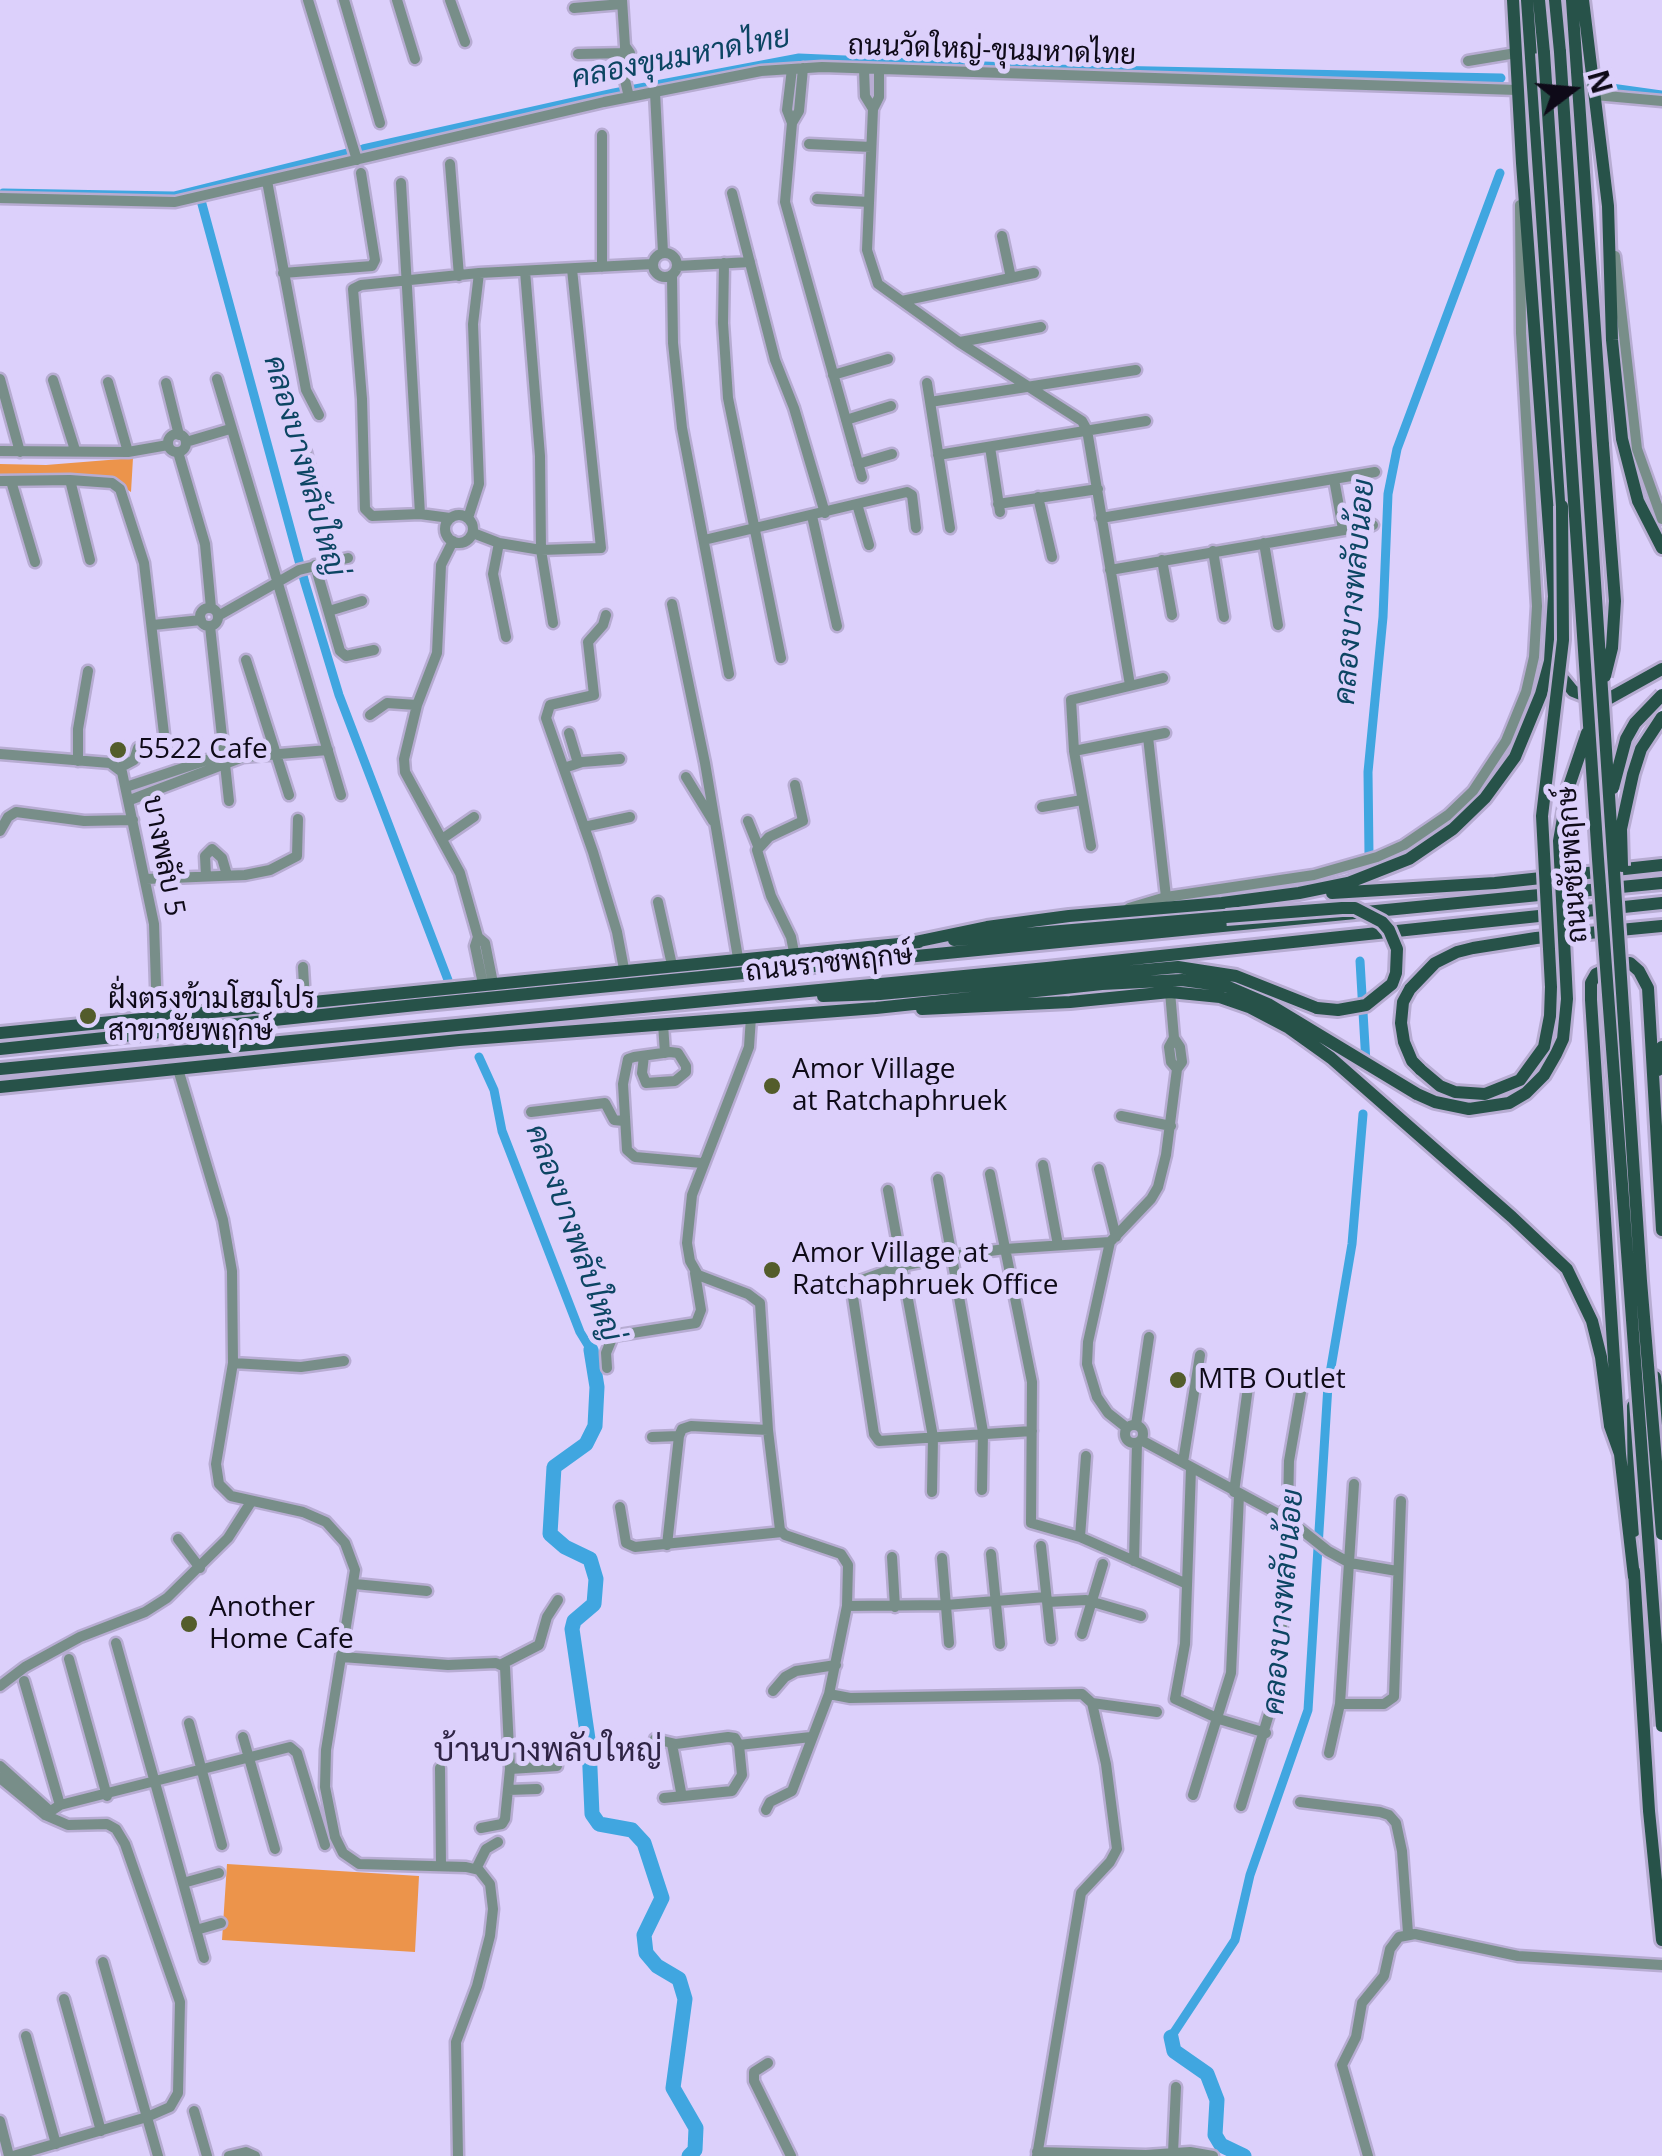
<!DOCTYPE html>
<meta charset="utf-8">
<style>
body{margin:0}
#map{position:relative;width:1662px;height:2156px;overflow:hidden;background:#dcd0fb;font-family:"Open Sans",sans-serif}
canvas{display:block}
.north{position:absolute;left:1522px;top:40px;width:100px;height:100px;-webkit-text-stroke:8px #dcd0fb;paint-order:stroke;rotate:74deg;font-size:28px;font-weight:700;line-height:40px;text-align:center;color:#0e0a18}
.north::after{content:'';display:block;margin:auto;width:35px;height:45px;background:#0e0a18;clip-path:polygon(50% 0,100% 100%,50% 72%,0 100%)}
</style>
<div id="map">
<canvas width="1662" height="2156"></canvas>
<div class="north">N</div>
</div>
<script>
const ctx = document.querySelector('canvas').getContext('2d');
ctx.lineJoin = 'round';
function paint(path, color) {
  ctx.fillStyle = color;
  ctx.fill(path, 'evenodd');
}
function shape(rows) {
  const path = new Path2D();
  for (const r of rows) {
    if (r.length === 3) {
      path.moveTo(r[0] + r[2], r[1]);
      path.arc(r[0], r[1], r[2], 0, 2 * Math.PI);
      continue;
    }
    path.moveTo(r[0], r[1]);
    for (let i = 2; i < r.length; i += 2) path.lineTo(r[i], r[i + 1]);
  }
  return path;
}
function strokePath(path, color, width, dash) {
  ctx.strokeStyle = color;
  ctx.lineWidth = width;
  ctx.lineCap = dash ? 'butt' : 'round';
  ctx.setLineDash(dash || []);
  ctx.stroke(path);
}
function drawText(font, color, halo, rows, align = 'center') {
  ctx.font = font + ' "Open Sans",Sarabun,sans-serif';
  ctx.lineWidth = 10;
  ctx.setLineDash([]);
  ctx.textBaseline = 'middle';
  ctx.strokeStyle = halo;
  ctx.fillStyle = color;
  for (const [text, x, y, turn = 0] of rows) {
    ctx.save();
    ctx.translate(x, y);
    ctx.rotate((+turn || 0) * Math.PI / 180);
    ctx.textAlign = isNaN(turn) ? turn : align;
    if (halo) ctx.strokeText(text, 0, 0);
    ctx.fillText(text, 0, 0);
    ctx.restore();
  }
}
paint(shape([
 [133,458,131,492,103,475,0,482,0,464,46,465],
 [227,1864,419,1876,415,1952,222,1940]
]), '#ec944b');
strokePath(shape([
 [1604,87,1662,95],
 [3,193,174,196,363,149,614,93,799,58,1054,69,1501,78],
 [199,193,305,583,339,695,448,980],
 [1369,855,1368,772,1383,617,1388,494,1397,449,1500,173],
 [1360,961,1366,1063],
 [479,1057,494,1090,502,1131,580,1332,591,1350],
 [1171,2037,1235,1940,1250,1875,1308,1710,1328,1385,1352,1244,1363,1114]
]), '#40a6e0', 9);
strokePath(shape([
 [591,1350,597,1387,595,1426,586,1444,554,1467,550,1534,565,1547,590,1559,596,1579,594,1604,574,1621,572,1629,589,1746,592,1814,599,1824,632,1830,644,1843,662,1898,644,1935,646,1953,657,1966,679,1979,685,1999,673,2088,696,2128,695,2150,689,2156],
 [1171,2037,1174,2051,1207,2074,1217,2100,1215,2135,1221,2145,1244,2156]
]), '#40a6e0', 15);
const minor = shape([
 [308,0,357,160],
 [344,0,380,123],
 [397,0,415,59],
 [450,0,465,42],
 [622,0,625,46,630,53,630,72,626,77],
 [574,8,622,4],
 [625,47,623,72,629,97],
 [578,54,629,53],
 [1468,61,1516,53],
 [803,68,799,111,792,123,785,202,862,477],
 [792,69,787,110,792,123],
 [864,69,865,96,873,109],
 [879,69,879,97,873,109,867,250,878,284,959,342,1082,421,1087,430,1130,685],
 [655,92,663,253],
 [1595,95,1662,101],
 [809,144,871,147],
 [450,164,459,276],
 [267,181,306,390,319,415],
 [401,183,420,514],
 [732,193,775,360,794,408,825,513],
 [0,198,175,202,604,102,761,71,822,67,1517,90],
 [817,199,869,202],
 [1002,236,1011,278],
 [665,265,12],
 [1615,256,1637,449,1662,519],
 [724,263,723,323,728,398,781,658],
 [677,266,750,262],
 [602,267,602,135],
 [525,271,540,456,541,550,553,623],
 [283,273,372,266,375,260,361,173],
 [672,276,673,343,682,428,729,674],
 [902,301,1034,273],
 [960,342,1041,327],
 [833,375,888,359],
 [0,379,20,452],
 [217,379,341,795],
 [53,380,75,450],
 [108,382,128,452],
 [166,383,179,435],
 [927,383,950,528],
 [930,402,1136,370],
 [846,420,891,406],
 [177,443,9],
 [186,442,230,429],
 [990,447,1000,512],
 [0,451,128,452,168,445],
 [178,452,205,544,211,608],
 [306,452,334,562],
 [938,455,1146,421],
 [858,464,892,454],
 [1334,479,1343,529],
 [70,480,90,560],
 [0,481,70,480,112,483,120,489,144,563,166,751],
 [11,481,35,562],
 [1038,497,1052,557],
 [857,504,869,545],
 [998,504,1098,489],
 [459,529,14],
 [812,516,837,626],
 [450,518,420,514,372,516,365,509,362,399,353,289,361,285,479,273,653,264],
 [468,518,479,484,473,324,479,273],
 [1101,518,1375,472],
 [473,533,499,543,541,550,601,548,572,269],
 [704,540,907,492,912,495,916,528],
 [453,541,441,565,437,653,417,705,404,759,405,772,460,873,478,937,485,943,493,983],
 [499,543,493,574,506,637],
 [1264,543,1278,625],
 [1213,551,1224,617],
 [1162,560,1172,615],
 [315,565,340,651,346,656,374,650],
 [1110,570,1373,525],
 [672,604,705,763,738,958],
 [209,617,9],
 [329,611,362,601],
 [606,615,603,625,588,642,594,695,550,705,546,718,593,852,617,932,624,969],
 [218,616,299,570,348,558],
 [153,625,201,620],
 [210,626,229,801],
 [246,660,289,795],
 [370,715,387,703,417,705],
 [569,733,578,763],
 [1148,737,1166,897],
 [1074,751,1165,733],
 [0,754,110,763,122,772,154,924,157,1015],
 [78,761,78,729,88,671],
 [119,768,134,760,138,748],
 [564,768,582,762,620,759],
 [686,777,713,821],
 [126,787,228,753],
 [130,800,243,757,328,750],
 [1042,807,1082,800],
 [748,821,758,846],
 [584,827,630,817],
 [0,831,8,817,16,812,84,821,133,820],
 [442,839,474,817],
 [1091,846,1074,751,1071,700,1163,678],
 [206,876,205,856,212,849,222,858,227,875],
 [146,879,245,875,270,870,297,856,298,819],
 [658,902,672,965],
 [1129,908,1166,897,1314,875,1377,857,1404,845,1448,815,1473,791,1506,741,1526,692,1534,657,1537,606,1521,333,1520,205],
 [478,937,475,946,483,984],
 [794,952,791,937,771,896,757,850,769,837,803,821,795,785],
 [303,967,305,1001],
 [751,1017,749,1047,692,1195,687,1243,690,1261,698,1275,748,1294,760,1303,768,1430,780,1530,785,1535,841,1554,848,1565,847,1606,829,1694,850,1698,1082,1694,1092,1703,1157,1712],
 [663,1024,665,1053],
 [1174,1038,1169,1047,1171,1062,1177,1069],
 [644,1056,642,1073,646,1083,675,1081,686,1072,686,1066,678,1053,670,1052,634,1057,628,1059,623,1084,627,1150,635,1157,702,1163],
 [178,1069,223,1220,232,1271,233,1363,216,1464,219,1484,231,1496,303,1512,326,1522,345,1543,355,1570,326,1750,325,1787,335,1837,343,1853,359,1864,466,1867,479,1870,490,1884,493,1909,490,1936,477,1986,456,2042,458,2156],
 [531,1112,605,1103,614,1120,624,1121],
 [1121,1116,1171,1126],
 [1043,1165,1058,1245],
 [1099,1169,1116,1237],
 [990,1174,1032,1382,1031,1523,1080,1537,1187,1584],
 [938,1179,983,1432,982,1490],
 [888,1190,933,1437,932,1492],
 [233,1363,301,1367,344,1361],
 [607,1368,606,1353,613,1336,696,1323,701,1310,695,1273],
 [1134,1434,9],
 [1136,1425,1149,1337],
 [1127,1428,1108,1413,1097,1397,1087,1364,1088,1342,1110,1242,1151,1199,1158,1187,1166,1155,1177,1069,1182,1062,1180,1047,1174,1038,1170,992],
 [1032,1431,879,1441,874,1434,851,1284,901,1266,952,1256,1005,1249,1110,1242],
 [652,1437,679,1436],
 [1141,1440,1280,1515],
 [1183,1462,1200,1355],
 [1191,1468,1185,1644,1175,1699,1219,1719,1266,1733],
 [1234,1492,1250,1372],
 [620,1507,626,1543,635,1547,782,1532],
 [1288,1518,8],
 [1288,1510,1289,1461,1301,1392],
 [1294,1524,1328,1551,1350,1563,1397,1571],
 [1080,1537,1086,1456],
 [178,1539,200,1568],
 [667,1545,679,1436,682,1429,691,1426,768,1430],
 [1041,1546,1051,1639],
 [991,1554,1000,1644],
 [892,1557,895,1607],
 [942,1558,949,1643],
 [1134,1561,1137,1443],
 [355,1584,427,1591],
 [1047,1602,1086,1600,1141,1616],
 [847,1606,946,1605,1046,1597],
 [1082,1634,1103,1564],
 [116,1643,204,1958],
 [342,1657,448,1665,496,1663,505,1667,510,1769,505,1819,502,1824,481,1828],
 [69,1659,107,1796],
 [502,1664,539,1645,547,1617,558,1600],
 [24,1681,60,1805],
 [0,1686,25,1667,80,1637,145,1612,167,1598,228,1538,251,1502],
 [773,1691,785,1677,796,1671,836,1665],
 [1340,1704,1384,1704,1394,1697,1401,1501],
 [189,1723,222,1845],
 [243,1737,275,1849],
 [655,1739,676,1744,728,1737,735,1738,739,1745],
 [672,1744,681,1792],
 [1329,1753,1340,1704,1354,1484],
 [0,1766,51,1812],
 [440,1768,441,1866],
 [510,1769,557,1766],
 [0,1778,45,1815,68,1825,107,1824,116,1829,125,1844,180,2002,178,2093,170,2107,147,2117,13,2156],
 [508,1790,537,1789],
 [1193,1795,1231,1673,1239,1495],
 [664,1798,732,1791,742,1775,739,1745,811,1737],
 [1300,1802,1380,1812,1389,1815,1396,1823,1402,1851,1408,1933],
 [1241,1806,1279,1681,1287,1527],
 [766,1810,770,1802,792,1791,829,1694],
 [45,1815,60,1805,290,1747,297,1753,325,1845],
 [476,1869,486,1849,498,1842],
 [183,1883,219,1873],
 [196,1930,221,1923],
 [103,1962,158,2156],
 [64,1999,101,2131],
 [26,2036,56,2144],
 [768,2063,754,2072,754,2081,791,2156],
 [194,2111,207,2156],
 [0,2121,9,2156],
 [1037,2152,1146,2155,1190,2152,1213,2156],
 [1173,2153,1176,2087],
 [229,2156,246,2152,255,2156],
 [1037,2156,1081,1893,1110,1862,1117,1849,1106,1764,1092,1703],
 [1368,2156,1342,2065,1356,2037,1362,2003,1384,1976,1390,1949,1399,1937,1415,1934,1518,1956,1662,1965]
]);
const major = shape([
 [1527,0,1562,506],
 [1539,0,1544,53],
 [1555,0,1560,52],
 [1572,0,1603,445],
 [1583,0,1608,206,1612,340,1622,439,1638,501,1662,548],
 [1555,669,1573,691,1593,699,1608,699,1662,669],
 [1332,893,1495,883,1662,865],
 [954,940,1226,917],
 [915,942,987,927,1069,916,1222,903,1299,893,1348,883,1409,859,1453,829,1485,798,1515,757,1541,694,1550,661,1554,596,1522,163,1513,0],
 [823,996,880,994,1178,967,1236,976,1317,1008],
 [922,1009,1070,1002,1170,992,1220,997,1249,1007,1289,1028,1331,1058,1512,1217,1567,1269,1592,1321,1601,1357,1610,1426,1620,1454],
 [0,1033,919,942],
 [0,1049,416,1005,1662,883],
 [0,1069,1047,968,1662,903],
 [1421,1070,1412,1061,1404,1042,1401,1023,1403,1002,1410,989,1435,963,1457,952,1473,948,1536,938,1662,926],
 [1658,1070,1662,1047],
 [0,1087,459,1040,876,1008,1102,984,1182,980,1226,986,1268,1004,1417,1094],
 [1655,1377,1662,1438],
 [1633,1406,1634,1531],
 [1634,1571,1649,1811,1662,1940],
 [1634,1577,1620,1454,1591,1000,1591,983,1596,974,1619,964,1630,963,1639,971,1648,988,1662,1230]
]);
strokePath(minor, '#b7acd2', 15);
strokePath(major, '#b7acd2', 18);
strokePath(minor, '#788e89', 10);
strokePath(major, '#275249', 12);
const majorBridge = shape([
 [1560,52,1641,1281,1662,1534],
 [1544,53,1598,859,1662,1726],
 [1603,445,1615,601,1612,648,1605,676],
 [1613,788,1626,739,1635,723,1662,695],
 [1622,866,1621,829,1633,774,1641,749,1662,717],
 [1226,917,1342,908,1355,908,1382,922,1389,930,1397,949,1396,973,1392,984,1366,1005,1338,1010,1317,1008],
 [1421,1070,1440,1086,1455,1092,1485,1094,1520,1080,1544,1047,1550,1016,1551,987,1542,816,1563,640,1562,506],
 [1417,1094,1435,1102,1469,1109,1509,1103,1526,1093,1544,1075,1556,1054,1563,1039,1567,999,1559,841,1568,789,1587,733]
]);
strokePath(majorBridge, '#b7acd2', 18, []);
strokePath(majorBridge, '#275249', 12);
for (const [x, y, r, color] of [
 [118,750,10,"#535c2b"],
 [88,1016,10,"#535c2b"],
 [772,1086,10,"#535c2b"],
 [772,1270,10,"#535c2b"],
 [1178,1380,10,"#535c2b"],
 [189,1624,10,"#535c2b"]
]) {
  const dot = new Path2D();
  dot.arc(x, y, r, 0, 2 * Math.PI);
  ctx.fillStyle = color;
  ctx.fill(dot);
  strokePath(dot, '#dcd0fb', 4);
}
drawText('28px', '#0e0a18', '#dcd0fb', [
 ["ถนนวัดใหญ่-ขุนมหาดไทย",992,51,2],
 ["บางพลับ 5",163,856,79],
 ["ถนนชัยพฤกษ์",1573,865,-94],
 ["ถนนราชพฤกษ์",829,964,-6]
]);
drawText('28px', '#0e0a18', '#dcd0fb', [
 ["5522 Cafe",138,750],
 ["ฝั่งตรงข้ามโฮมโปร",108,1000],
 ["สาขาชัยพฤกษ์",108,1032],
 ["Amor Village",792,1070],
 ["at Ratchaphruek",792,1102],
 ["Amor Village at",792,1254],
 ["Ratchaphruek Office",792,1286],
 ["MTB Outlet",1198,1380],
 ["Another",209,1608],
 ["Home Cafe",209,1640]
], 'left');
drawText('italic 30px', '#0c4563', '#dcd0fb', [
 ["คลองขุนมหาดไทย",681,58,-11],
 ["คลองบางพลับใหญ่",304,466,74],
 ["คลองบางพลับน้อย",1355,592,-85],
 ["คลองบางพลับใหญ่",573,1233,70],
 ["คลองบางพลับน้อย",1284,1602,-85]
]);
drawText('32px', '#2f2445', '#dcd0fb', [
 ["บ้านบางพลับใหญ่",548,1752]
]);
</script>
